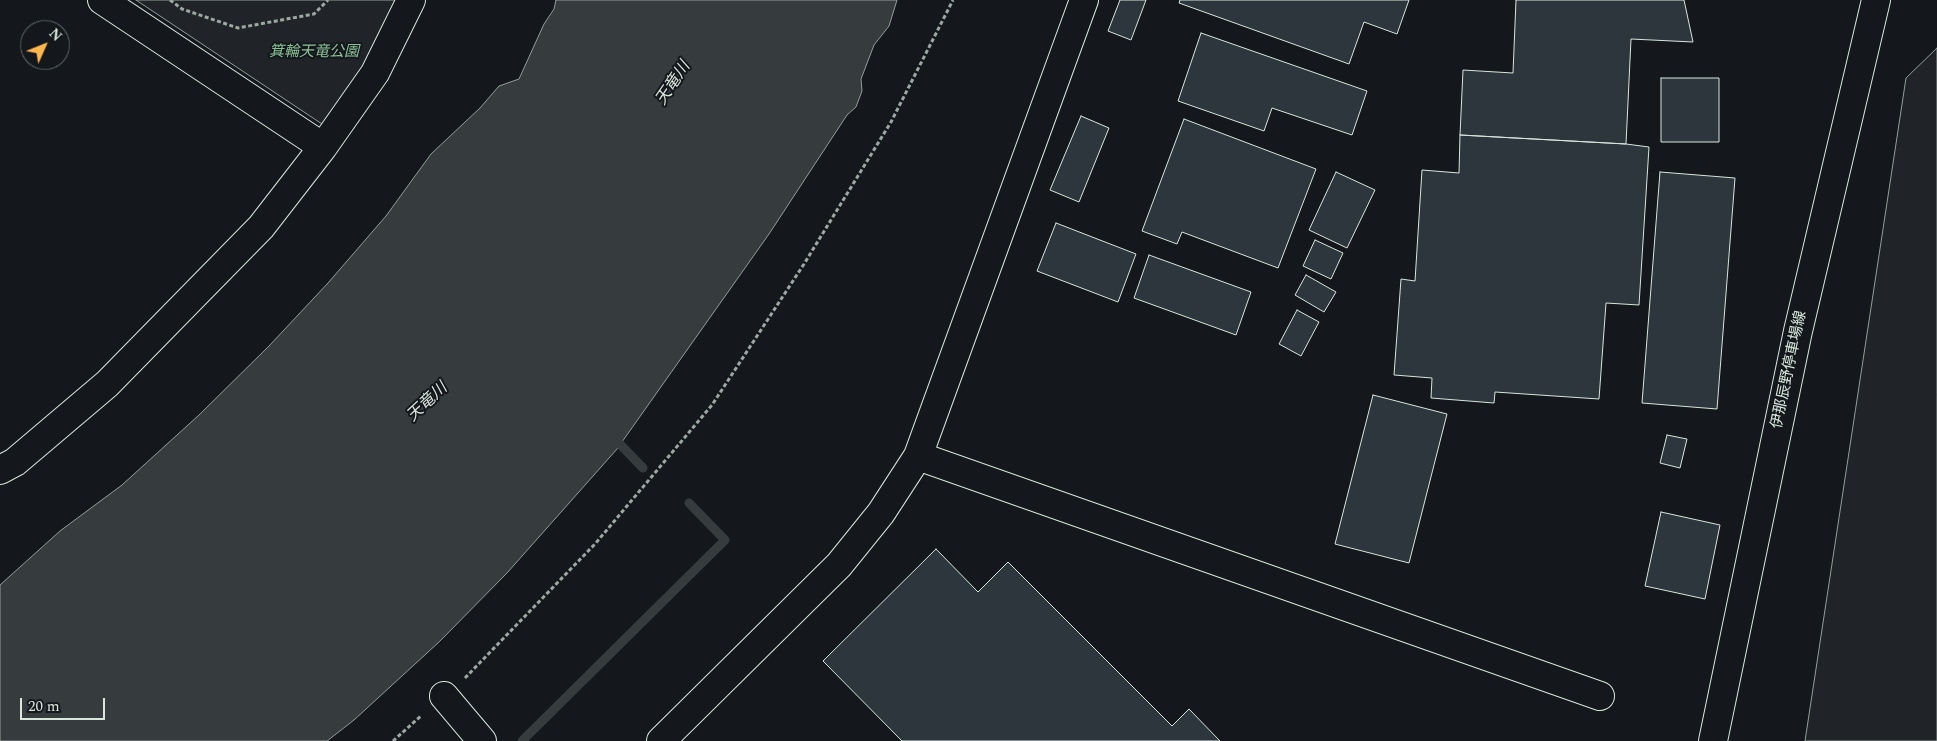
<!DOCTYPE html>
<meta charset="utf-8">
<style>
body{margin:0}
#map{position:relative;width:1937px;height:741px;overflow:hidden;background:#14181c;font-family:Spectral,serif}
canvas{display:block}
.north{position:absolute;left:20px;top:20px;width:50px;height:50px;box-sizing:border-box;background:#14181c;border:1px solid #626a69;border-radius:50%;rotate:46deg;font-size:14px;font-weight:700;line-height:20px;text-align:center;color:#d8e6dc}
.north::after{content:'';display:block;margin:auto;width:18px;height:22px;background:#ffb74d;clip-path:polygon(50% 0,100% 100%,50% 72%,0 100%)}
.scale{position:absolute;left:20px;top:698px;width:85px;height:22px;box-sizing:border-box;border:2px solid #d8e6dc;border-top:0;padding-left:6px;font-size:15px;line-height:18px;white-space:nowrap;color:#d8e6dc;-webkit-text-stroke:4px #14181c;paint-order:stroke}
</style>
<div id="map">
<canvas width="1937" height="741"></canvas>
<div class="north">N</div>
<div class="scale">20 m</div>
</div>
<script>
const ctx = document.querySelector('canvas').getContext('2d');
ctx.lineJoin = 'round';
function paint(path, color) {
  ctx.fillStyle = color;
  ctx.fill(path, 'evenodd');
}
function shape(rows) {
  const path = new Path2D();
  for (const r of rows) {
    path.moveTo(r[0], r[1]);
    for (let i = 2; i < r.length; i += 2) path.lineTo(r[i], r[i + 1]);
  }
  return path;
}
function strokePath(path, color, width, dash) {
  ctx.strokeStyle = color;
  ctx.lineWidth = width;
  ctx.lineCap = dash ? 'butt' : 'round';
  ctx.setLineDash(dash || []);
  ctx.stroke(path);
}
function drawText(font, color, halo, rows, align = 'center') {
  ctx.font = font + ' Spectral,"Noto Sans JP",serif';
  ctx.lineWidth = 4;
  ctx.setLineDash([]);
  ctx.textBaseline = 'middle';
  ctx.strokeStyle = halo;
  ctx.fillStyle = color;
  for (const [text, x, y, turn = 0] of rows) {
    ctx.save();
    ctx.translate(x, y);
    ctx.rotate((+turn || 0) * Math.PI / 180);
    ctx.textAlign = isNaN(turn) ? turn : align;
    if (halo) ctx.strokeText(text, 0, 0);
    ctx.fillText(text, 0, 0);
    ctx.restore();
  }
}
const green = shape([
 [136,0,418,0,328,128,136,0],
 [1937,48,1937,741,1805,741,1906,78,1937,48]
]);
paint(green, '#202428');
strokePath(green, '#939e99', 1);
const water = shape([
 [556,0,897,0,889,26,874,45,861,79,862,91,856,107,847,115,769,234,617,449,507,573,439,642,354,720,327,741,0,741,0,585,60,531,122,485,199,415,269,346,328,283,386,216,431,154,480,108,499,86,519,79,544,24,554,9,556,0]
]);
paint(water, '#363b3e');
strokePath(water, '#939e99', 1);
strokePath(shape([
 [612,436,643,468],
 [522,741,725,540,689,503]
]), '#363b3e', 9);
const building = shape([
 [1120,0,1146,0,1131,40,1108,31,1120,0],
 [1180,0,1409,0,1397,34,1364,22,1349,64,1179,3,1180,0],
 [1516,0,1684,0,1693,42,1631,39,1626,144,1460,135,1463,70,1513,73,1516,0],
 [1201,33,1367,91,1352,135,1272,108,1264,131,1178,101,1201,33],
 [1661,78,1719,78,1719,142,1661,142,1661,78],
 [1081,116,1109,128,1079,202,1050,190,1081,116],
 [1184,119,1316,169,1278,268,1182,232,1177,244,1142,231,1184,119],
 [1460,135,1626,144,1649,147,1639,305,1606,303,1599,399,1495,392,1494,403,1431,398,1432,378,1394,375,1401,279,1415,281,1422,170,1459,173,1460,135],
 [1336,172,1375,190,1347,248,1309,230,1336,172],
 [1660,172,1735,178,1717,409,1642,403,1660,172],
 [1056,223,1136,254,1118,302,1037,271,1056,223],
 [1315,240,1343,253,1331,279,1303,266,1315,240],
 [1149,255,1251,292,1236,335,1134,298,1149,255],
 [1306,275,1336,292,1324,312,1295,295,1306,275],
 [1297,310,1319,322,1301,356,1279,344,1297,310],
 [1373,395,1447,414,1409,563,1335,544,1373,395],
 [1667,435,1687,439,1680,468,1660,463,1667,435],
 [1661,512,1720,525,1705,599,1645,586,1661,512],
 [936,549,978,592,1008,562,1172,726,1189,709,1220,741,902,741,823,661,936,549]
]);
paint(building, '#2c363c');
strokePath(building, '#d8e6dc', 1);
const minor = shape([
 [102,0,323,147],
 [918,456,1600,696],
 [0,470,15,462,107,384,261,227,323,147,375,73,411,0],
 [444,696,482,741],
 [661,741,839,565,881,513,918,456,1084,0]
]);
const major = shape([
 [1713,741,1798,331,1876,0]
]);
strokePath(minor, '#d8e6dc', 30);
strokePath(major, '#d8e6dc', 30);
strokePath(shape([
 [170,0,182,9,238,28,314,14,328,0],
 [465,678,595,544,712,405,804,264,891,122,953,0],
 [393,741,422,715]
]), '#9da8a2', 3, [4, 2.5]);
strokePath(minor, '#14181c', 28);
strokePath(major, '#14181c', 28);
drawText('italic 15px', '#8ac095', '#14181c', [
 ["箕輪天竜公園",314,53]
]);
drawText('15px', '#d8e6dc', '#14181c', [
 ["伊那辰野停車場線",1790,370,-78]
]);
drawText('italic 16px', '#d8e6dc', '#14181c', [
 ["天竜川",674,84,-56],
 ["天竜川",428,403,-43]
]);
</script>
